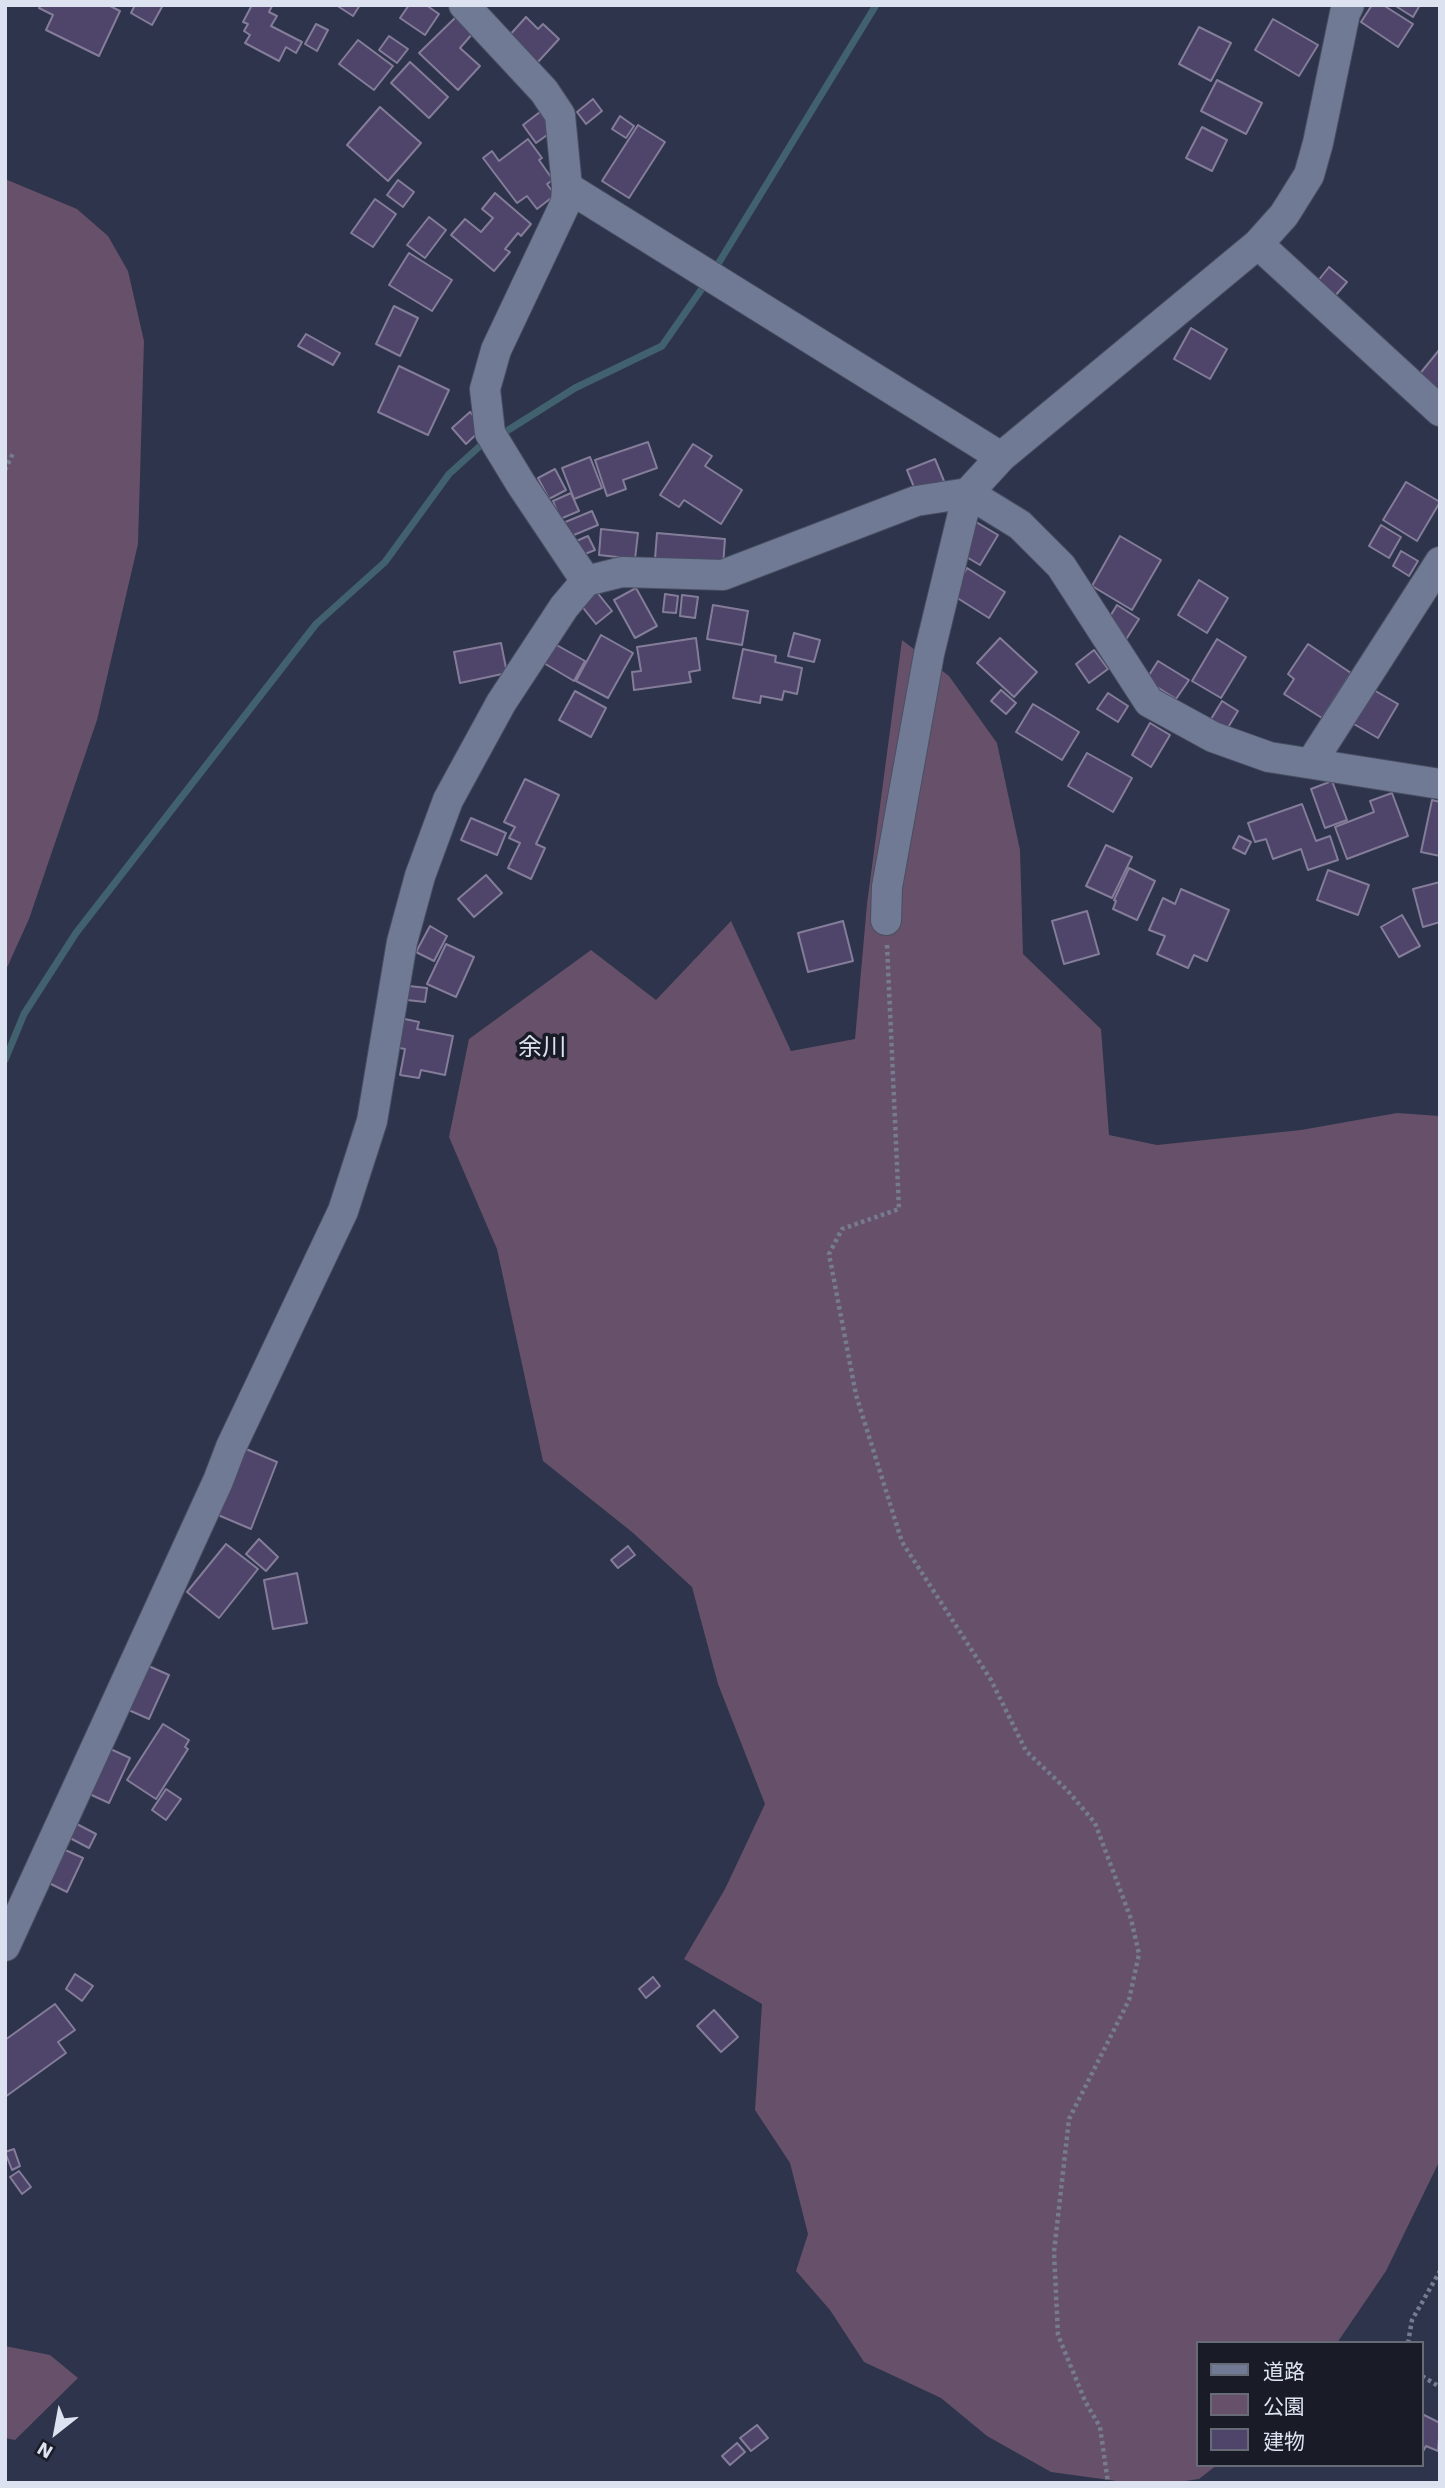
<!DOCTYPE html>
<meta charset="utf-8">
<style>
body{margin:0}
#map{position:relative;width:1445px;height:2488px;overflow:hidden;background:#2d344b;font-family:"Work Sans","Noto Sans JP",sans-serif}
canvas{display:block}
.frame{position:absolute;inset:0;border:7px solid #dde2f1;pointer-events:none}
.legend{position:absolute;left:1196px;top:2341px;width:228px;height:126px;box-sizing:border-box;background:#191c27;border:2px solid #676b78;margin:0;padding:9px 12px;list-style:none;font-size:21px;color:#dde2f1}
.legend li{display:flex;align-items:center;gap:14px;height:35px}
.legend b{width:35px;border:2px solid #676b78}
.north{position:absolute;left:21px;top:2397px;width:70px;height:70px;-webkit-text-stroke:5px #191c27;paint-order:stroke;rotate:211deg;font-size:19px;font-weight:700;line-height:28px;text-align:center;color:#dde2f1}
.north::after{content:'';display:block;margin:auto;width:24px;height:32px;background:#dde2f1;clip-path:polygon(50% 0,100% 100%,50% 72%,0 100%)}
</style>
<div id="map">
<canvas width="1445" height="2488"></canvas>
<div class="frame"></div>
<ul class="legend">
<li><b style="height:9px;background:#717a94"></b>道路</li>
<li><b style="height:19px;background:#67506a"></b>公園</li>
<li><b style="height:19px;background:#4f446a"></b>建物</li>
</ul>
<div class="north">N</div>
</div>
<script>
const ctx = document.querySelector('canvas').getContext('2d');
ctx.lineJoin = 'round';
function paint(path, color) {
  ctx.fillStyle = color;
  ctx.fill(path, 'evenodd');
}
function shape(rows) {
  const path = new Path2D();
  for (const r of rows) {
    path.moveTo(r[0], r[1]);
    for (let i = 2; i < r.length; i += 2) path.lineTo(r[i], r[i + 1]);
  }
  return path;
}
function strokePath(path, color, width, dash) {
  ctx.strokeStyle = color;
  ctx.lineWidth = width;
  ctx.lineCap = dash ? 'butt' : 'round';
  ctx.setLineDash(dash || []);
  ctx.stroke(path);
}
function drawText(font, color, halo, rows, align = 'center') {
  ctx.font = font + ' "Work Sans","Noto Sans JP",sans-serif';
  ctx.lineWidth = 7;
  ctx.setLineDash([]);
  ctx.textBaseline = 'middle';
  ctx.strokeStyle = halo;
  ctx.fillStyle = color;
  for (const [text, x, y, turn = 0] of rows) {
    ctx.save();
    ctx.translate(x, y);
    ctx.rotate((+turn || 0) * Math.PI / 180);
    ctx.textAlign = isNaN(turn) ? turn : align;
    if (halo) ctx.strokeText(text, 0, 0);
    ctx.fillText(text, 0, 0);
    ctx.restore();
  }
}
paint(shape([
 [5,179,77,209,108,236,128,271,144,341,138,544,97,720,29,919,5,972],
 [902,640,949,676,997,743,1020,850,1023,954,1101,1029,1109,1135,1157,1145,1301,1130,1397,1113,1440,1116,1440,2160,1386,2271,1337,2343,1198,2343,1198,2465,1217,2465,1199,2479,1171,2483,1131,2483,1051,2472,987,2436,941,2398,864,2362,830,2310,796,2271,808,2234,790,2163,755,2110,762,2004,684,1959,725,1889,765,1804,718,1684,692,1587,632,1532,543,1461,497,1249,449,1137,469,1039,591,950,656,1000,731,921,791,1051,855,1039,867,904],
 [5,2346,50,2355,78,2378,15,2440,5,2438]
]), '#67506a');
strokePath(shape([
 [715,269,876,5],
 [502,434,575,388,662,346,701,290],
 [5,1060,24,1014,76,933,316,624,385,562,449,474,480,446]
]), '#42616e', 7);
const building = shape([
 [41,5,108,5,120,11,99,56,46,30,53,15,39,8,41,5],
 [135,5,163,5,152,25,131,13,135,5],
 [252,5,272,6,269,12,277,16,271,26,302,42,296,53,286,47,279,61,245,43,250,35,244,31,248,24,243,22,252,5],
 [336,5,360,5,353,16,336,5],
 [409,5,426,5,439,14,425,35,400,18,409,5],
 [1372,5,1383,5,1413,24,1398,47,1361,22,1372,5],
 [1394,5,1420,5,1413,17,1394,5],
 [457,16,474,32,460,48,480,66,458,90,419,53,457,16],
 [526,17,538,29,543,24,559,39,537,63,508,37,526,17],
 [1273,19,1318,45,1299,76,1255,50,1273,19],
 [316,24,328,30,317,51,305,44,316,24],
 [1199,27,1231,43,1211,81,1179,64,1199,27],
 [389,36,408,49,397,63,379,50,389,36],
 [358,40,393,66,374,90,339,64,358,40],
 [410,62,448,97,429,118,391,83,410,62],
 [1217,80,1262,103,1246,134,1201,111,1217,80],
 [593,99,602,111,586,124,577,112,593,99],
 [380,107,421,143,388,181,347,145,380,107],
 [540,112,554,130,536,143,523,125,540,112],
 [620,116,634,126,626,138,612,129,620,116],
 [638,125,665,142,629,198,602,181,638,125],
 [1202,127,1227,140,1212,171,1186,158,1202,127],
 [528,139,542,158,539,160,553,180,547,184,555,195,537,209,527,196,517,203,483,158,492,151,499,161,528,139],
 [398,180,414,192,403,207,387,195,398,180],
 [495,193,531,224,521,236,518,233,505,249,510,252,494,271,451,235,465,219,481,232,493,218,482,209,495,193],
 [375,199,396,214,373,247,351,233,375,199],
 [429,217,446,230,425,258,407,245,429,217],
 [409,253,452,280,432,311,389,285,409,253],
 [1329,267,1347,282,1335,296,1317,282,1329,267],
 [394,306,418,318,400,356,376,344,394,306],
 [1191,328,1227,349,1210,379,1174,359,1191,328],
 [306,334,340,353,333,365,298,346,306,334],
 [1440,349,1440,394,1418,376,1440,349],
 [399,366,449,390,428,435,378,412,399,366],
 [470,412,484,427,466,444,452,428,470,412],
 [648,442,657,468,623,480,626,489,607,496,595,460,648,442],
 [693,444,712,456,705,466,742,490,721,524,684,500,679,507,660,495,693,444],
 [590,457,602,488,574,499,562,468,590,457],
 [935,459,944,481,916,492,907,470,935,459],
 [555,469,566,490,549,499,538,478,555,469],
 [1406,482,1440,502,1417,541,1383,520,1406,482],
 [571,493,579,511,560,519,553,501,571,493],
 [592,511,598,525,569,537,563,523,592,511],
 [976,522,998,535,980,565,958,552,976,522],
 [1381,525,1401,537,1389,558,1369,546,1381,525],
 [601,529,638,533,635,559,599,555,601,529],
 [657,533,725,539,723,566,655,559,657,533],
 [588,536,595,550,580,556,574,542,588,536],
 [1120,536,1161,560,1132,610,1092,586,1120,536],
 [1401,551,1418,561,1409,576,1393,566,1401,551],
 [967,568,1005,592,989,618,951,594,967,568],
 [1199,580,1228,598,1207,633,1178,615,1199,580],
 [636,588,657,626,635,638,614,600,636,588],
 [596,591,612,611,596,624,580,604,596,591],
 [665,594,678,596,676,613,663,612,665,594],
 [682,595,698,597,695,618,680,616,682,595],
 [713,605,748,611,742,645,707,639,713,605],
 [1117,605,1139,619,1125,641,1103,628,1117,605],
 [794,633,820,640,814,662,788,656,794,633],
 [601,635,633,653,608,698,576,681,601,635],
 [696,638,700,670,689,672,691,682,634,690,632,672,641,671,637,647,696,638],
 [1000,638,1037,672,1014,697,977,663,1000,638],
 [1217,639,1246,657,1221,698,1192,681,1217,639],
 [501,643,507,673,460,683,454,652,501,643],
 [553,643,585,661,574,681,542,662,553,643],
 [1308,644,1351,673,1322,718,1284,694,1294,679,1288,674,1308,644],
 [743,649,776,656,775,662,802,668,797,694,784,691,782,700,761,696,760,703,733,698,743,649],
 [1094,650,1108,669,1089,683,1076,664,1094,650],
 [1158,661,1189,680,1176,699,1146,680,1158,661],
 [1372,689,1398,704,1378,738,1352,723,1372,689],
 [1001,690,1016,703,1006,714,991,701,1001,690],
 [575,691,606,708,591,737,559,720,575,691],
 [1108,693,1128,706,1118,722,1097,709,1108,693],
 [1222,701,1238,711,1224,734,1208,724,1222,701],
 [1033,704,1079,732,1062,760,1016,732,1033,704],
 [1150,723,1170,735,1151,767,1132,755,1150,723],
 [1087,753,1132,778,1113,812,1068,786,1087,753],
 [525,779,559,795,536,844,545,848,531,879,508,868,520,843,509,838,515,827,504,822,525,779],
 [1332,781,1347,820,1325,828,1311,789,1332,781],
 [1392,793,1408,836,1347,859,1335,827,1374,812,1370,801,1392,793],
 [1432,800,1440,802,1440,856,1421,852,1432,800],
 [1302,804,1316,841,1330,836,1338,860,1308,870,1301,849,1273,859,1266,839,1255,842,1248,823,1302,804],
 [471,818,506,833,497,855,461,840,471,818],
 [1239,836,1251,842,1245,854,1233,848,1239,836],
 [1106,845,1132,857,1112,898,1086,886,1106,845],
 [1129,868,1155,881,1137,920,1113,909,1116,901,1114,900,1129,868],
 [1328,870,1369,885,1358,915,1317,900,1328,870],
 [486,875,502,893,474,917,458,899,486,875],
 [1440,882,1440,922,1423,927,1413,889,1440,882],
 [1181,889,1229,910,1207,961,1194,955,1188,968,1157,954,1165,936,1149,930,1163,898,1175,904,1181,889],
 [1087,911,1099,954,1064,964,1052,921,1087,911],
 [1402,915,1420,946,1399,957,1381,927,1402,915],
 [843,921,853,961,808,972,798,933,843,921],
 [430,926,447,936,434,961,416,952,430,926],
 [446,944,474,957,456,997,427,984,446,944],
 [409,986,427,988,425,1002,407,1000,409,986],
 [400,1018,419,1022,417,1029,453,1036,445,1075,421,1070,419,1078,400,1075,405,1049,394,1047,400,1018],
 [246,1449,277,1462,251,1529,218,1515,246,1449],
 [259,1539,278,1557,266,1571,246,1554,259,1539],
 [226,1544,258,1569,219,1618,187,1592,226,1544],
 [628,1546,635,1555,618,1568,611,1560,628,1546],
 [297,1573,307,1623,273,1629,264,1580,297,1573],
 [144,1664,169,1675,149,1719,124,1708,144,1664],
 [163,1724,189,1740,185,1747,188,1749,156,1799,127,1780,163,1724],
 [104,1746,130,1758,109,1803,83,1791,104,1746],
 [166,1789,181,1799,166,1820,152,1810,166,1789],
 [75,1823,96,1834,89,1848,68,1837,75,1823],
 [63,1849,83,1858,67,1892,47,1882,63,1849],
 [75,1974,93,1986,82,2001,66,1989,75,1974],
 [653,1977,660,1986,646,1998,639,1989,653,1977],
 [55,2004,75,2030,58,2042,66,2053,5,2097,5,2040,55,2004],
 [714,2010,738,2037,721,2052,697,2026,714,2010],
 [14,2149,20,2166,12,2170,5,2152,14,2149],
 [19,2171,31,2187,22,2194,10,2177,19,2171],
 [1422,2414,1440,2423,1438,2451,1426,2446,1422,2453,1422,2414],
 [757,2425,768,2438,751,2451,740,2438,757,2425],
 [737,2443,745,2452,730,2465,722,2456,737,2443]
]);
paint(building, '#4f446a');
strokePath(building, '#847d99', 2);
const minor = shape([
 [464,5,544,91,560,115,567,187,566,202,496,350,485,389,490,433,521,484,586,581],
 [567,187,1001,457],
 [1258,244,1440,411],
 [1311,763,1440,562],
 [886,920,887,887,929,654,968,493,1001,457,1258,244,1284,215,1309,175,1318,143,1345,13,1349,5],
 [5,1946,218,1481,231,1447,343,1211,372,1121,402,942,420,876,448,800,501,703,564,607,586,581,622,572,723,575,916,501,968,493,1020,525,1061,566,1149,702,1213,737,1269,757,1440,784]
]);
strokePath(minor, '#494f62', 32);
strokePath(shape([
 [5,470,14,451],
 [887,945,899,1209,842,1229,829,1254,856,1395,902,1542,991,1680,1026,1751,1067,1790,1095,1823,1131,1919,1139,1954,1129,2000,1069,2119,1054,2252,1058,2335,1085,2401,1100,2427,1108,2483],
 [1408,2343,1412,2320,1440,2271],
 [1422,2376,1440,2387]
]), '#757c8f', 4.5, [3.5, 3.5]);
strokePath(minor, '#717a94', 30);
drawText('24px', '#dde2f1', '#191c27', [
 ["余川",542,1048]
]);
</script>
